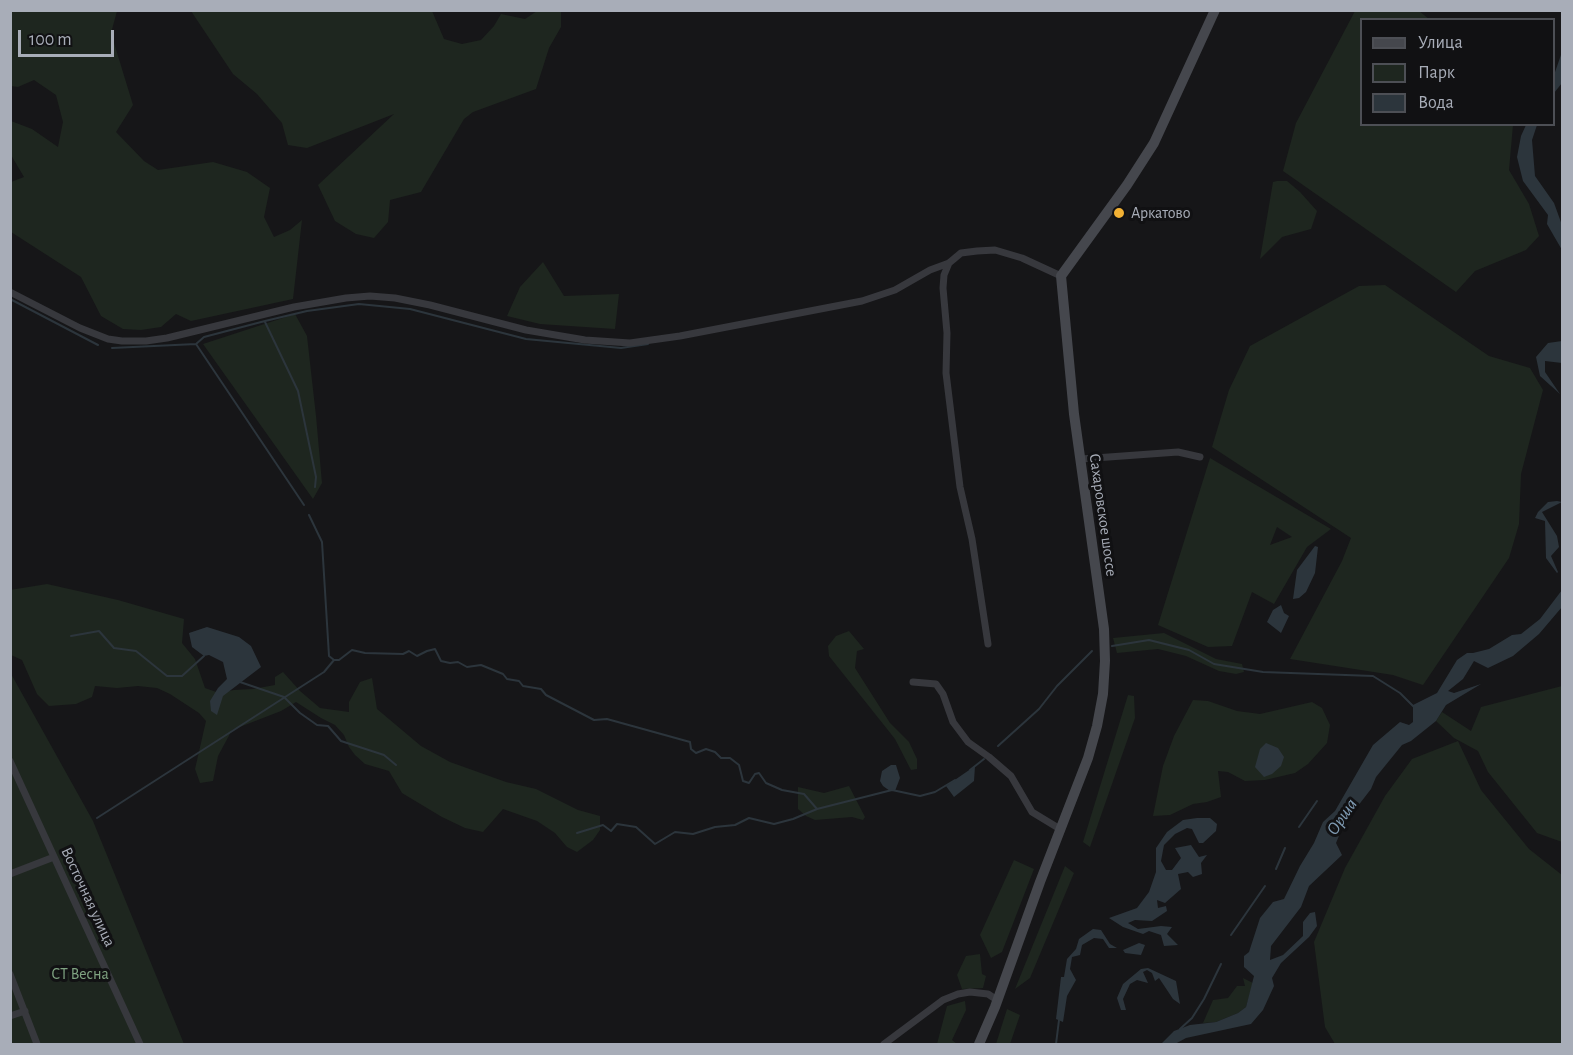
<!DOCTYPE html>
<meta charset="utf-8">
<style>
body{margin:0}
#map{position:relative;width:1573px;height:1055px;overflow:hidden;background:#161618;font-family:"Alegreya Sans",sans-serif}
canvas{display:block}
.frame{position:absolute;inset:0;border:12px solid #a8adb8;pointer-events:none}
.legend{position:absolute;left:1360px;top:18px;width:195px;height:108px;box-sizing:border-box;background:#111113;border:2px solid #4d4f55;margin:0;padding:8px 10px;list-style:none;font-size:18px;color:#a8adb8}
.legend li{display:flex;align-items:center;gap:12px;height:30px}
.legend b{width:30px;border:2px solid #4d4f55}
.scale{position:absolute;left:18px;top:30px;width:96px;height:27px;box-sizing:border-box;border:3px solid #a8adb8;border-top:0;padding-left:8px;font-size:18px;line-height:21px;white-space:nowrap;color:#a8adb8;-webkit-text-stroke:4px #111113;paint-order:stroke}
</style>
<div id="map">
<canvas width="1573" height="1055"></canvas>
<div class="frame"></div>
<ul class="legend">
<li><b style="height:8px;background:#45474d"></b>Улица</li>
<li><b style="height:16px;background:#1e261f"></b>Парк</li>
<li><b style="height:16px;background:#2c353c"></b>Вода</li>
</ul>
<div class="scale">100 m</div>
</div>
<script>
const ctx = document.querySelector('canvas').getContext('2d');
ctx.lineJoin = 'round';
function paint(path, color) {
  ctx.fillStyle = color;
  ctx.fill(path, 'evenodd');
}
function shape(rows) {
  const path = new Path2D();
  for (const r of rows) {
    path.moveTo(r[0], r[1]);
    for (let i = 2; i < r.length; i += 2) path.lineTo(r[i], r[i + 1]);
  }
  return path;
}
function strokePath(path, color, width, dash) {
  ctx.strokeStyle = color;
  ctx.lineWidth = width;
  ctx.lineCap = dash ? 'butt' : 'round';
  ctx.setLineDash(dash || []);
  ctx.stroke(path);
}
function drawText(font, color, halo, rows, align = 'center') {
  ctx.font = font + ' "Alegreya Sans",sans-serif';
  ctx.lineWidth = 6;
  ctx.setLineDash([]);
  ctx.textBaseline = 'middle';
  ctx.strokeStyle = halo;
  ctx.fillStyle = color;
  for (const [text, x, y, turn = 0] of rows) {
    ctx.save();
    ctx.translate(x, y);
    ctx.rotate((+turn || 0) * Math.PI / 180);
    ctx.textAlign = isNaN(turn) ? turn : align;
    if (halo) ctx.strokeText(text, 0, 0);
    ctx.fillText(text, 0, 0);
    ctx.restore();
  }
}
paint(shape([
 [11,10,117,11,111,33,133,105,116,132,144,161,158,170,213,162,247,172,270,188,264,217,274,237,290,230,302,220,293,299,191,321,176,314,161,327,141,330,123,329,101,316,81,277,11,232,11,182,24,177,11,155,11,121,32,129,58,147,63,122,56,95,34,80,18,87,11,86],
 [191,11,432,11,444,39,462,44,481,40,494,26,501,14,525,19,537,11,561,11,561,27,549,48,536,89,473,112,464,119,421,192,390,200,388,222,374,238,356,234,335,221,318,185,394,114,307,148,288,145,282,123,257,94,233,74],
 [1355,11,1419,11,1429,19,1362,20,1362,124,1513,125,1509,170,1529,204,1539,236,1526,250,1475,271,1456,292,1283,171,1296,123],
 [1277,181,1287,181,1300,192,1317,211,1311,229,1282,237,1260,259,1273,182],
 [543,262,564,296,619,294,615,329,540,324,507,316,520,287],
 [1385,285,1489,356,1530,368,1543,390,1521,474,1519,524,1509,558,1423,685,1393,675,1290,659,1342,561,1351,538,1212,447,1229,390,1250,346,1359,286],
 [295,314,307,336,316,416,322,483,313,499,203,344],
 [1210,458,1331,529,1307,547,1274,604,1252,592,1232,646,1208,647,1158,625],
 [1277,527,1292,537,1270,545],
 [47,584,118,600,184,619,182,643,195,659,205,688,219,693,234,690,253,689,275,685,275,677,283,672,300,691,320,708,349,712,349,702,360,682,372,678,377,709,421,746,450,762,506,782,536,789,578,810,600,816,600,830,593,840,577,852,567,847,555,833,537,821,503,809,483,832,465,828,442,817,402,793,389,771,365,764,355,755,349,747,344,735,335,725,321,718,296,702,281,711,232,730,218,756,213,781,200,783,195,769,206,721,199,713,170,694,157,688,138,686,117,688,95,686,92,697,76,704,49,706,37,694,22,660,11,655,10,590],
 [849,631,864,649,857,651,855,668,890,723,909,742,917,759,917,769,911,770,895,739,829,656,828,646,836,636],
 [1164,633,1216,659,1242,664,1244,672,1236,674,1219,671,1186,656,1158,649,1117,653,1113,638],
 [10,672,93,821,184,1044,11,1044],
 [1562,686,1562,842,1537,833,1488,772,1478,751,1454,738,1436,721,1442,712,1471,731,1481,707],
 [1128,695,1134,696,1135,718,1090,847,1083,842],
 [1193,700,1208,701,1237,711,1260,714,1312,702,1322,708,1330,725,1327,743,1308,764,1295,773,1265,780,1245,781,1228,772,1218,771,1221,797,1207,802,1193,804,1170,815,1153,816,1163,766,1174,736],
 [1458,741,1481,790,1529,849,1562,875,1562,1044,1335,1044,1325,1027,1314,942,1345,868,1385,796,1412,759],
 [849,786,865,817,863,820,852,817,815,820,806,816,798,809,798,787,824,793],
 [1014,860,1034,869,1002,952,991,958,980,935],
 [1065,866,1074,873,1030,978,1015,989],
 [980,954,982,974,986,976,983,988,962,989,957,975,966,956],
 [1243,978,1253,983,1246,1007,1238,1013,1216,1022,1203,1023,1213,1000,1228,998,1237,986,1245,986],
 [965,1001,966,1010,952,1040,957,1044,937,1044,947,1006],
 [1007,1009,1020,1015,1010,1044,996,1044]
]), '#1e261f');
paint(shape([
 [1562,52,1562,83,1554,93,1554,75],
 [1526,125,1537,125,1532,140,1535,176,1554,203,1562,225,1562,250,1547,224,1548,215,1523,181,1517,157,1521,136],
 [1562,341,1562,363,1545,361,1545,372,1560,394,1540,376,1536,357,1548,343],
 [1557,501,1562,502,1542,512,1557,536,1559,547,1551,556,1558,572,1557,573,1546,558,1545,521,1535,518,1538,512,1548,502],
 [1315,546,1318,547,1315,573,1306,592,1299,598,1293,599,1297,570],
 [1562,590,1562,607,1539,634,1513,656,1488,668,1474,661,1463,679,1448,691,1454,693,1481,684,1446,705,1436,721,1411,741,1402,745,1376,777,1371,789,1344,824,1336,843,1342,855,1309,886,1301,907,1271,946,1270,960,1283,955,1303,936,1303,922,1310,913,1315,912,1317,926,1309,937,1281,963,1272,978,1274,986,1263,1010,1251,1024,1186,1038,1175,1044,1161,1044,1174,1031,1190,1025,1216,1022,1238,1013,1246,1007,1254,976,1244,967,1244,956,1249,952,1260,918,1273,902,1284,899,1300,866,1314,843,1323,822,1335,811,1373,745,1400,722,1409,725,1413,722,1413,705,1437,693,1457,660,1467,653,1473,653,1489,649,1512,635,1521,634,1540,619],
 [1281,605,1284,613,1289,616,1281,633,1267,622,1273,610],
 [207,627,239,637,251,646,261,667,223,696,217,715,211,711,210,701,218,688,227,679,223,662,209,655,204,656,192,647,189,633],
 [1266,743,1278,748,1284,757,1281,766,1272,774,1264,777,1255,767,1260,749],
 [891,765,896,765,900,778,895,791,890,791,883,786,880,781,882,771],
 [975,766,974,781,954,797,946,786],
 [1197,818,1210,818,1217,824,1216,831,1203,843,1199,843,1192,829,1187,828,1175,834,1164,845,1161,861,1166,870,1172,870,1181,858,1175,848,1191,845,1199,857,1207,855,1201,863,1202,874,1193,877,1188,872,1178,874,1181,889,1165,903,1157,900,1158,908,1166,906,1167,911,1152,921,1135,920,1128,923,1138,929,1161,926,1172,927,1167,934,1178,945,1164,946,1161,935,1149,931,1143,934,1123,927,1109,918,1137,908,1149,892,1156,872,1156,848,1167,832,1183,820],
 [1093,929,1101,930,1110,944,1117,948,1109,948,1103,939,1094,938,1082,945,1080,955,1072,957,1070,969,1076,980,1067,996,1063,1022,1056,1019,1061,977,1064,977,1067,959,1076,949,1079,939],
 [1139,943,1145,945,1141,955,1125,953,1123,950],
 [1148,968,1176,981,1180,1004,1173,999,1159,978,1155,981,1152,973,1147,970,1143,972,1148,983,1137,980,1130,984,1123,999,1126,1010,1121,1010,1117,998,1123,984,1141,969]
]), '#2c353c');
strokePath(shape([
 [10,299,98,345],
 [265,322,298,391,316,477,315,487],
 [196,344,304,505],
 [112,348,196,344,204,337,265,321,307,311,359,304,410,309,526,339,621,348,648,344],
 [309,515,322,542,329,656,334,660],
 [71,636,99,631,114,648,136,651,167,676,182,676,204,656],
 [1112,646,1149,640,1189,650,1214,664,1263,672,1373,676,1400,693,1414,707],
 [240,682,284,697,300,713,317,725,328,726,341,741,384,755,396,765],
 [998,746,1039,709,1057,686,1092,651],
 [970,770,984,759],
 [97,818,324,672,334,660,339,660,352,650,365,653,403,654,409,651,417,656,427,651,435,649,441,661,450,663,458,662,467,667,481,665,503,674,507,679,519,681,523,686,541,689,546,695,594,720,607,719,690,742,691,749,696,753,706,749,715,752,721,758,730,758,739,765,743,781,749,783,755,774,759,773,766,783,782,790,804,794,817,809,892,790,920,796,935,792,955,780],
 [1299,827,1317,801],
 [577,833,603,825,611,831,617,824,636,827,655,844,675,832,693,834,715,827,735,825,749,818,774,824,793,819,817,809],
 [1276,869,1285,848],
 [1231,935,1265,886],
 [1180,1029,1192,1018,1204,999,1221,964],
 [1056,1044,1059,1020]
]), '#2c353c', 2);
strokePath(shape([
 [949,263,944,275,943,288,947,333,946,373,960,487,972,539,988,644],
 [10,292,80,328,108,339,122,341,146,341,167,338,294,307,346,298,370,296,395,298,430,305,526,330,585,340,630,343,680,336,862,301,895,290,930,270,949,263,961,253,977,251,995,250,1022,258,1061,276],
 [1081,459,1178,452,1200,457],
 [913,682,936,684,943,694,953,722,968,742,989,757,1011,776,1032,812,1060,829],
 [10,761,140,1044],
 [10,874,54,857],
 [10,974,37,1044],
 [10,1016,25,1011],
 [884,1044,943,1000,958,994,970,992,988,994,997,1000]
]), '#37383d', 7);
strokePath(shape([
 [979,1044,995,1007,1040,882,1088,758,1097,726,1103,694,1105,661,1104,629,1074,414,1061,276,1127,185,1154,143,1215,10]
]), '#45474d', 10);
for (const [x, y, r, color] of [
 [1119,213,6,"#f2b134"]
]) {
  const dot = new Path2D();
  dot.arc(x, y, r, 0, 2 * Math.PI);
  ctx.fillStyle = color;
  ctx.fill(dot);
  strokePath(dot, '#111113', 2);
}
drawText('16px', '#a8adb8', '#111113', [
 ["Аркатово",1131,213]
], 'left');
drawText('16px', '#a8adb8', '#111113', [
 ["Сахаровское шоссе",1103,515,82],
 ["Восточная улица",88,897,65]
]);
drawText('16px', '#7fa381', '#111113', [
 ["СТ Весна",80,974]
]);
drawText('italic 18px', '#7f9bb3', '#111113', [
 ["Орша",1342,817,-56]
]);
</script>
